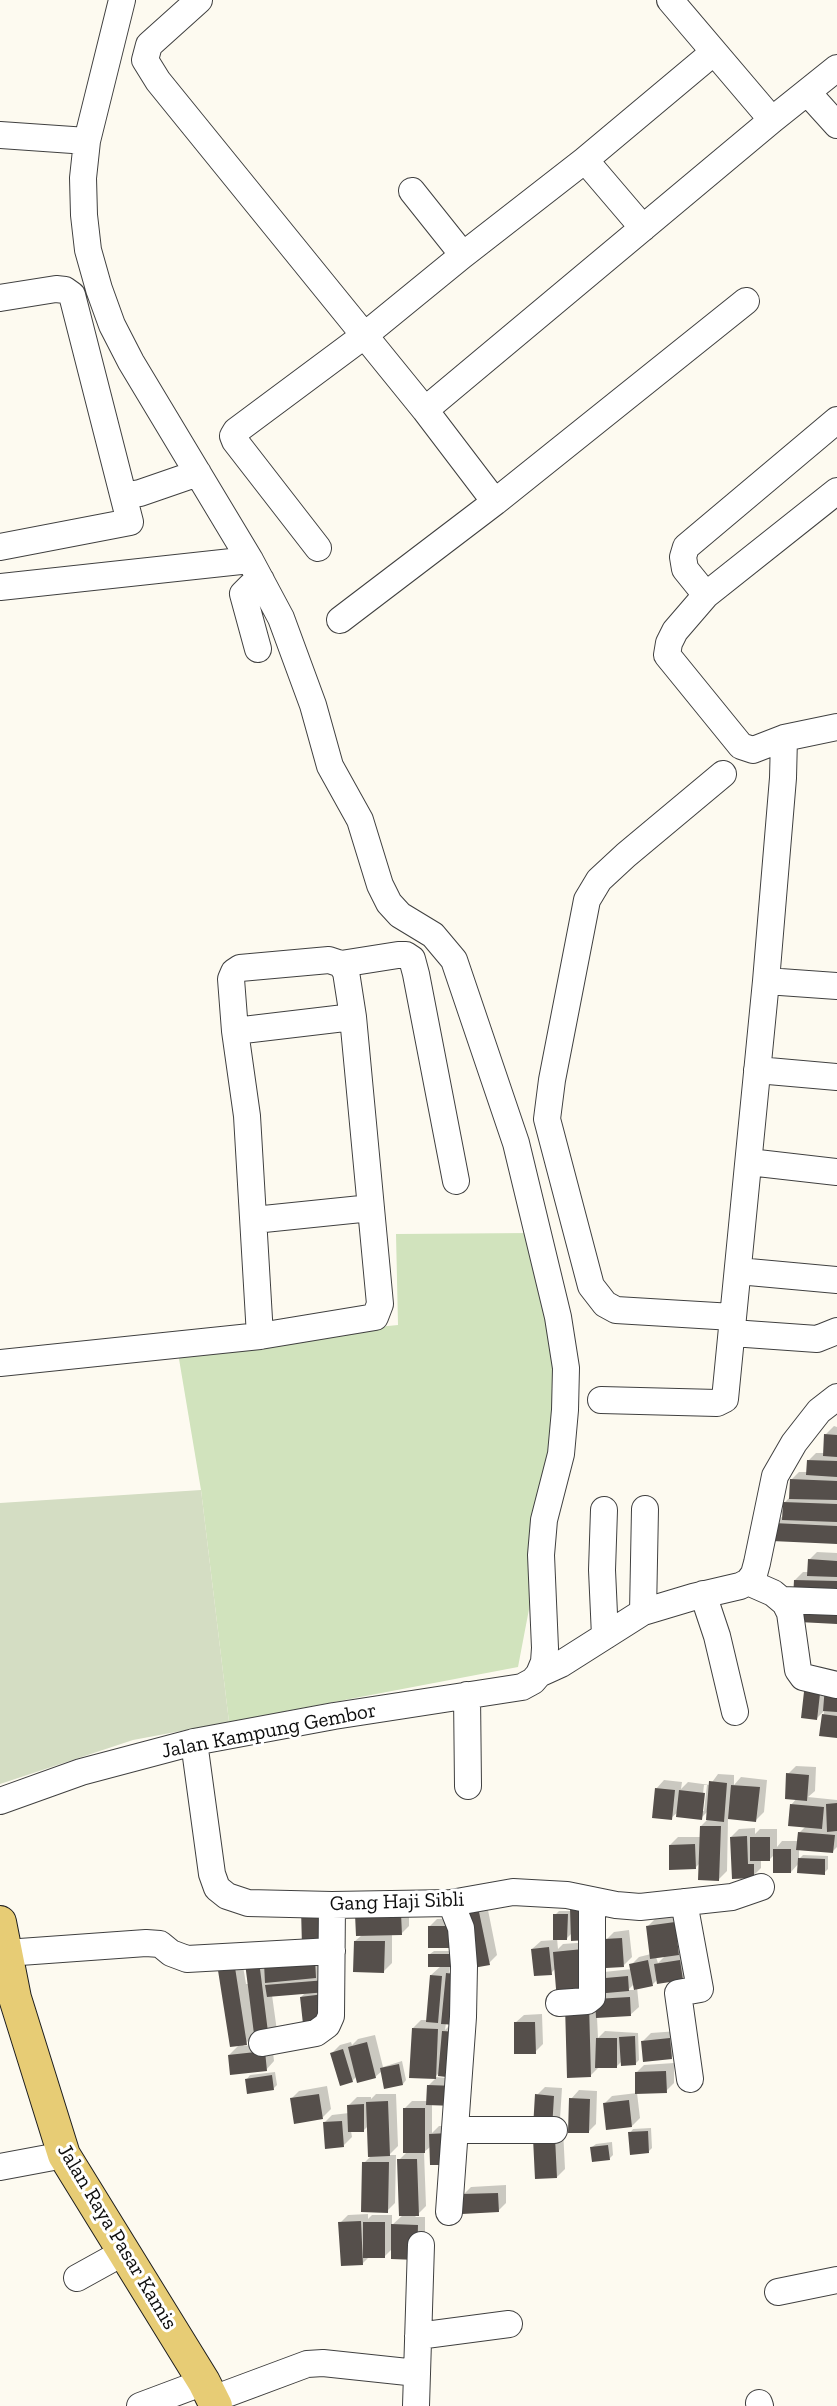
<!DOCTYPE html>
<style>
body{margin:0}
canvas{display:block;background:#fdfaf0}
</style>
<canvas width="837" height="2406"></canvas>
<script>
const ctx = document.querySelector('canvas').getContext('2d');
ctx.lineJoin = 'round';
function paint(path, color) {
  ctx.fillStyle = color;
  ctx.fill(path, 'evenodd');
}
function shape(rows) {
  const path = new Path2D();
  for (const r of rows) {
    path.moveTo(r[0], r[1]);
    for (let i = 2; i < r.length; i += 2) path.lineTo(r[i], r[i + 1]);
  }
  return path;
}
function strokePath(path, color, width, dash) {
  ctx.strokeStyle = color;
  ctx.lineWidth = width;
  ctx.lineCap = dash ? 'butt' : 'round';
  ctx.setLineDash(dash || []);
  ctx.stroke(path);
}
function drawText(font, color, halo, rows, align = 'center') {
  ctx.font = font + ' "Zilla Slab",serif';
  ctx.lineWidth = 6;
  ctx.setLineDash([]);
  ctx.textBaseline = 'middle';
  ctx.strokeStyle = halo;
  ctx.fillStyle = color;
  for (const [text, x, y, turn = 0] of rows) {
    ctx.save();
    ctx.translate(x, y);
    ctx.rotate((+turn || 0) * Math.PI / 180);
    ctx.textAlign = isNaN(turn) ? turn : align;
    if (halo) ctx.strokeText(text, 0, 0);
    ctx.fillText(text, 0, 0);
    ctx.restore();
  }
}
paint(shape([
 [532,1233,561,1341,557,1462,518,1667,229,1722,201,1490,177,1347,398,1325,396,1234]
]), '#d1e3bd');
paint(shape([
 [201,1490,229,1722,133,1740,0,1784,0,1503]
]), '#d4ddc3');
paint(shape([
 [834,1426,837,1427,837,1542,775,1523,784,1515,784,1503,791,1496,791,1480,799,1472,808,1472,808,1461,816,1453,824,1453,825,1435],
 [817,1552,837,1553,837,1622,795,1580,803,1572,809,1572,809,1560],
 [814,1676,837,1704,837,1737,821,1735,824,1711,817,1718],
 [796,1766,816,1767,815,1791,808,1797,837,1800,837,1847,833,1851,799,1849,799,1859,803,1855,828,1856,828,1869,824,1873,799,1863,791,1872,774,1855,769,1860,761,1860,761,1868,753,1876,731,1837,739,1829,755,1828,755,1834,760,1829,777,1829,777,1847,782,1841,799,1841,799,1833,806,1826,791,1805,797,1798,788,1774],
 [718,1774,734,1775,734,1785,741,1777,767,1780,764,1812,756,1820,728,1818,727,1871,719,1879,700,1863,696,1867,670,1845,678,1837,701,1837,701,1826,707,1820,708,1811,701,1818,678,1812,671,1818,656,1789,664,1780,682,1782,681,1789,688,1782,710,1785],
 [704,1785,707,1785,704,1811,701,1811],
 [486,1900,497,1955,489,1963,463,1911],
 [409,1905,409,1926,401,1934,392,1934,392,1963,384,1971,355,1941,362,1935],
 [559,1911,572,1911,572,1933,567,1938,557,1938,558,1949,563,1944,590,1942,604,1972,632,1969,631,1965,639,1957,651,1954,648,1926,656,1918,683,1915,686,1946,678,1954,688,1953,691,1970,683,1979,658,1979,653,1984,637,1987,639,2007,630,2015,597,2017,598,2038,605,2031,638,2033,639,2060,636,2063,622,2061,616,2067,599,2067,591,2075,566,2005,556,1968,551,1973,532,1949,541,1941,555,1940,555,1915],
 [665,1956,658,1963,656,1957],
 [635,1983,636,1990,628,1990],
 [461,1918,461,1938,429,1927,437,1919],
 [629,1930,632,1957,624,1965,606,1940,614,1932],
 [322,1951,324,1969,318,1974,334,1973,334,2012,301,1997,306,1992,272,1995,277,2031,255,2034,243,2046,272,2043,274,2061,266,2070,229,2055,240,2044,218,1964,241,1954,246,1984,249,1984,254,1955],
 [434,1951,462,1951,463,2068,432,2103,432,2133,439,2126,456,2126,424,2152,426,2206,415,2217,425,2217,425,2250,392,2249,384,2257,369,2257,362,2264,340,2223,348,2215,368,2214,368,2219,372,2215,392,2215,392,2225,403,2215,399,2160,407,2152,404,2109,412,2101,427,2101,428,2086,436,2078,411,2077,413,2028,421,2020,428,2020,431,1975,441,1966,430,1954],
 [450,1966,456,1966,449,1973],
 [446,2023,452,2023,445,2030],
 [438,2074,448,2075,448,2078,435,2077],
 [542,2014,543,2044,535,2052,515,2023,524,2015],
 [678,2031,680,2050,671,2058,643,2041,651,2033],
 [375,2035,383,2067,402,2061,406,2080,403,2084,382,2071,375,2077,357,2076,352,2081,332,2053,340,2045,351,2042,352,2045,358,2039],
 [674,2063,674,2083,666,2091,636,2073,644,2065],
 [275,2072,277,2085,273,2089,247,2079,250,2075],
 [327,2086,331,2109,323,2117,291,2099,299,2091],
 [545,2087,562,2088,560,2119,552,2127,537,2095],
 [579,2090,597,2091,596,2124,588,2132,571,2099],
 [637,2093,640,2118,632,2126,604,2104,612,2096],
 [376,2094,396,2094,398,2146,389,2155,396,2155,395,2203,387,2211,364,2163,370,2157,368,2126,363,2131,351,2131,352,2137,344,2145,324,2123,332,2115,349,2113,349,2105,357,2097,371,2097,371,2099],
 [651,2128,652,2148,648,2152,630,2133,633,2129],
 [563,2129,565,2169,557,2177,534,2138],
 [612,2142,613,2155,609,2159,592,2147,596,2144],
 [506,2185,506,2203,498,2211,463,2195,471,2187]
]), '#0003');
paint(shape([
 [824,1434,837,1435,837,1457,823,1456],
 [807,1460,837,1461,837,1477,806,1475],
 [790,1479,837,1481,837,1500,789,1499],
 [783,1502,837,1504,837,1522,782,1520],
 [773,1523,837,1526,837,1544,772,1541],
 [808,1559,837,1561,837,1577,807,1576],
 [794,1580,837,1581,837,1600,793,1599],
 [800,1602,837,1603,837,1624,799,1622],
 [805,1683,821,1685,817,1720,801,1718],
 [825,1686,837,1686,837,1712,823,1711],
 [822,1714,837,1716,837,1738,819,1736],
 [786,1773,809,1775,807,1801,785,1799],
 [709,1781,727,1783,724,1822,706,1820],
 [731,1785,760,1787,756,1822,728,1819],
 [655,1788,675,1790,672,1820,652,1818],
 [679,1790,705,1793,702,1820,676,1817],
 [837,1803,837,1831,827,1832,826,1804],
 [790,1804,824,1807,822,1829,788,1826],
 [700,1826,721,1826,719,1881,698,1880],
 [798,1832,835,1835,833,1853,796,1850],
 [747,1836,748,1864,754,1864,754,1878,732,1879,730,1837],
 [750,1837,770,1837,770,1861,750,1861],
 [695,1844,696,1869,669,1870,669,1845],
 [773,1849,791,1849,791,1873,773,1873],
 [798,1858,825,1859,825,1875,797,1873],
 [321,1907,321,1946,302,1947,301,1908],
 [478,1907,490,1965,473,1968,461,1910],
 [586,1907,587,1940,571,1941,570,1908],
 [401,1913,402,1935,356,1936,355,1914],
 [553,1914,568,1914,567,1940,553,1940],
 [675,1922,679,1955,650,1959,646,1926],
 [428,1926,453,1926,454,1948,428,1948],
 [622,1938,624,1967,606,1968,604,1939],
 [354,1941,385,1941,384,1973,353,1972],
 [549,1947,552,1975,534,1976,531,1949],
 [583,1949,587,1999,557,2001,553,1952],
 [428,1954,459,1954,459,1967,428,1967],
 [315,1958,316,1978,265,1983,264,1963],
 [648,1960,653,1986,634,1990,629,1964],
 [680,1960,683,1980,657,1984,654,1964],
 [234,1961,247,2045,230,2047,217,1964],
 [259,1961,269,2040,255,2042,245,1963],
 [446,1973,463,1975,457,2025,441,2024],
 [430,1975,442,1976,438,2023,426,2022],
 [628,1976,629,1991,595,1994,594,1979],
 [326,1980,327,1992,267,1997,265,1985],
 [324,1994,327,2022,303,2024,300,1997],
 [630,1997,631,2016,596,2018,595,1999],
 [589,2004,591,2077,567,2078,565,2005],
 [514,2022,535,2022,536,2054,514,2054],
 [412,2028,438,2029,436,2079,409,2078],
 [442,2031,460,2032,455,2078,438,2076],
 [635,2036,636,2065,621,2066,619,2037],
 [596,2038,617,2038,617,2068,595,2068],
 [670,2038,672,2059,643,2062,641,2041],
 [367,2042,376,2078,357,2083,348,2047],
 [343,2049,353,2082,340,2086,330,2053],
 [265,2051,267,2071,230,2075,228,2055],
 [399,2064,403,2085,384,2089,380,2068],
 [666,2071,667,2093,635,2094,635,2072],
 [272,2075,274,2090,247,2094,245,2079],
 [427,2085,457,2086,456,2106,426,2105],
 [319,2094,323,2119,294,2124,290,2098],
 [535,2094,554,2096,552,2129,533,2128],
 [569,2098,590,2099,589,2133,568,2133],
 [629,2100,632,2127,606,2130,603,2103],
 [388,2101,390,2156,368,2157,366,2102],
 [364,2104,364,2132,348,2132,347,2105],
 [403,2108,425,2108,425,2153,403,2153],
 [342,2121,344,2147,325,2149,323,2122],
 [648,2131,649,2153,630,2155,628,2132],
 [449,2133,449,2165,430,2165,429,2134],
 [555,2137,557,2178,535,2179,533,2138],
 [608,2145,610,2160,592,2162,590,2147],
 [397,2159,417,2159,419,2216,399,2216],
 [362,2162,389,2162,388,2213,361,2212],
 [498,2193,499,2212,462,2214,461,2194],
 [361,2221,363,2265,341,2266,338,2222],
 [363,2222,385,2222,385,2258,363,2258],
 [391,2224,418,2225,417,2260,391,2259]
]), '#554f4b');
const minor = shape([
 [199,0,149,45,145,60,158,81,425,410,495,502],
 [670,0,772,120],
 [808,93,837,125],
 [0,135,87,141],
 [585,160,714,52],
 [412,191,463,255],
 [0,298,56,289,65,290,72,295,130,522,0,547],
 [425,410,772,120,837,68],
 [837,491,706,595,675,631,669,643,667,655,741,746,753,750,784,738,837,727],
 [124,496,140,493,198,473],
 [318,548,235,441,233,436,236,431,365,335,463,255,585,160,643,228],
 [0,587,250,560],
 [706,595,685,569,683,557,686,547,837,420],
 [340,620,495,502,746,301],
 [258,649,243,594,251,586,261,580],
 [723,774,626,855,599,880,587,900,552,1080,547,1119,591,1286,605,1304,616,1310,733,1317],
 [341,964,398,955,406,955,412,959,416,974,456,1181],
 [766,981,837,986],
 [235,1031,353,1017],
 [757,1070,837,1077],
 [749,1162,837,1172],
 [254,1220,371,1208],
 [738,1271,837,1280],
 [732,1333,817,1339,837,1331],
 [0,1363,260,1336,375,1317,380,1304,353,1017,346,972,341,964,329,960,240,968,234,972,231,979,235,1031,247,1116,260,1336],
 [601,1400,717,1403,725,1399,766,981,783,778,784,738],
 [604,1510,602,1570,605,1636],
 [748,1582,773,1593,785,1603,790,1613,798,1670,803,1677,837,1685],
 [703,1594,717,1636,735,1712],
 [783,1600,837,1602],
 [643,1612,645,1509],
 [539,1674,561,1664,643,1612,693,1597,740,1586,748,1582,754,1574,757,1563,775,1476,794,1443,819,1411,837,1397],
 [467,1695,468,1786],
 [194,1742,212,1874,217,1888,227,1896,248,1903,332,1905,451,1903,513,1892,567,1895,616,1905,640,1907,732,1897,761,1887],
 [0,1801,81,1772,194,1742,334,1716,522,1687,533,1681,539,1674,544,1662,545,1648,541,1555,544,1520,561,1454,565,1410,566,1368,558,1317,516,1143,454,960,433,935,400,915,389,903,380,885,360,820,330,766,313,705,281,618,250,560,131,362,112,325,99,289,88,250,84,215,83,178,87,141,122,0],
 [684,1902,700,1989,678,1993,690,2079],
 [6,1953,146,1943,160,1944,171,1953,187,1959,332,1951],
 [559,2003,587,2001,592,1997,592,1901],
 [262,2043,316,2033,327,2025,331,2016,332,1905],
 [456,2130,554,2130],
 [0,2167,64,2155],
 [449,2212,463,2017,464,1966,461,1928,451,1903],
 [77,2278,124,2252],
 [778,2292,837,2280],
 [418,2336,509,2324],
 [213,2399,307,2364,323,2363,417,2373],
 [759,2403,760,2406],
 [140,2406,204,2382],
 [416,2406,421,2245]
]);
const major = shape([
 [0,1922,15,1998,64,2155,204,2382,216,2406]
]);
strokePath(minor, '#404040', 28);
strokePath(major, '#1e1e1e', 34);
strokePath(minor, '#fff', 26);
strokePath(major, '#e7cc75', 32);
drawText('21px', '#0d0d0d', '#fff', [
 ["Jalan Kampung Gembor",269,1731,-11],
 ["Gang Haji Sibli",397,1902,-2],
 ["Jalan Raya Pasar Kamis",117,2237,59]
]);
</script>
